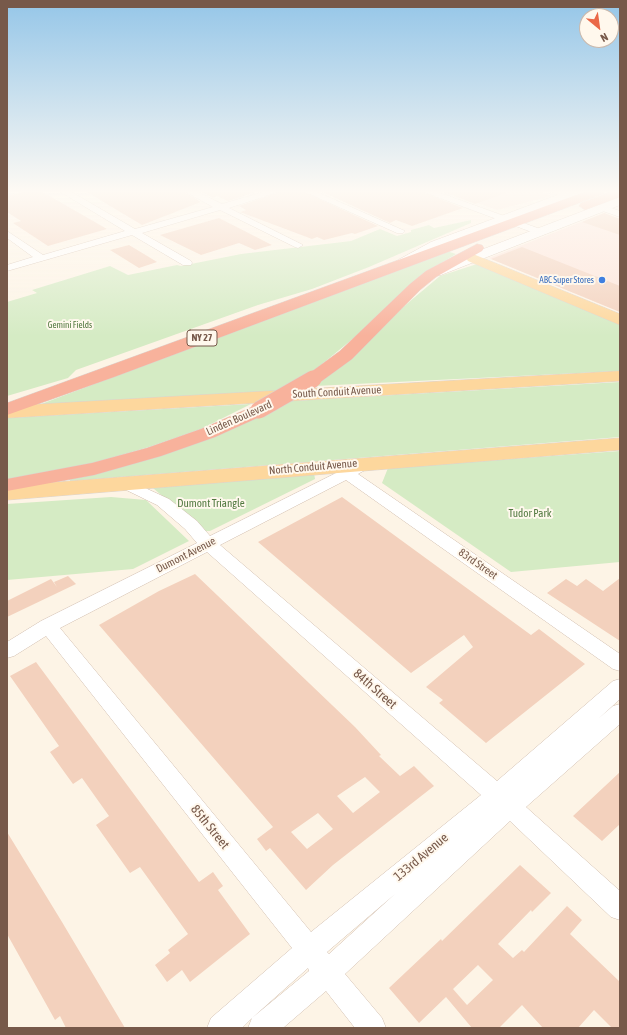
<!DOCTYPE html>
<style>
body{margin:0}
#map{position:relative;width:627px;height:1035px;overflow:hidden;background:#fdf4e6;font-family:"Asap Condensed",sans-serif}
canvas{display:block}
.frame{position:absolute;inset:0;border:8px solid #77594a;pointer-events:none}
.north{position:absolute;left:579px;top:8px;width:40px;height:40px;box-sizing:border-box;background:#fff8ed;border:1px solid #c9b8ac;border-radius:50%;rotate:151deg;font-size:11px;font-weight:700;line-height:16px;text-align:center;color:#77594a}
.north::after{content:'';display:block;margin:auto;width:14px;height:18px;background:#ea6848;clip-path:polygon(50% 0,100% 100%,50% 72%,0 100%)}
</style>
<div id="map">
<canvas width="627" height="1035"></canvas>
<div class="frame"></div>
<div class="north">N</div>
</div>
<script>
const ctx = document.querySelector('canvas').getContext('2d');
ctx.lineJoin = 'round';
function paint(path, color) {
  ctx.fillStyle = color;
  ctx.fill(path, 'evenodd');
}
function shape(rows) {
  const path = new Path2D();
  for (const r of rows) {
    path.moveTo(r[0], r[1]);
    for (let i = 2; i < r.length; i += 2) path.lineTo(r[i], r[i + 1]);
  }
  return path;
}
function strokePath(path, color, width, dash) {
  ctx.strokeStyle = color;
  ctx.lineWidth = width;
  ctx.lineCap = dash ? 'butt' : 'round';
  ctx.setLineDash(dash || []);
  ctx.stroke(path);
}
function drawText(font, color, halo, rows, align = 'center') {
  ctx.font = font + ' "Asap Condensed",sans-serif';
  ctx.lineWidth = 4;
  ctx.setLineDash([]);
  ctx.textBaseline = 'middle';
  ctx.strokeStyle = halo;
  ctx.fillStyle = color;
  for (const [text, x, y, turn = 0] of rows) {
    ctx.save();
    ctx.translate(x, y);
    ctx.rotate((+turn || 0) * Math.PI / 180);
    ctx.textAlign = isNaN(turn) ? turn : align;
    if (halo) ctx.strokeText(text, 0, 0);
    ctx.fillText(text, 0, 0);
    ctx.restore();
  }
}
paint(shape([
 [443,191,540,191,552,196,497,210],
 [604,213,620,219,620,312,489,258]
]), '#fde4da');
paint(shape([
 [471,220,471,223,369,267,312,289,258,305,76,370,68,378,7,396,7,302,37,293,32,290,110,266,128,275,177,265,181,266,241,254,351,241,380,229,397,236,411,232,411,230,429,225,434,228],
 [447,251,456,254,425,273,361,332,310,374,280,391,36,406],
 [477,264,620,324,620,371,315,386,350,358,396,313,440,276],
 [620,382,620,437,70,481,71,477,291,401],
 [251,404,201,429,149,447,90,464,7,480,7,418],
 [620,451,620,562,511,572,382,483,388,468],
 [314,473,315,479,311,481,210,531,205,531,198,527,153,488],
 [111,497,146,500,189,541,133,569,7,580,7,504]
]), '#d5ebc4');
paint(shape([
 [26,191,41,191,107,229,48,246,13,223,21,221,7,212,7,196],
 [85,191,183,191,201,202,142,225],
 [200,191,259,191,228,201,217,196,213,198],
 [282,191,302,191,378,226,355,234,352,233,324,240,317,237,312,239,240,212,246,210,239,206],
 [320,191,420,191,463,208,412,226,396,220,390,223],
 [441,191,505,191,506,193,475,204],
 [604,213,620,219,620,235,582,222],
 [219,218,272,245,255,250,239,243,201,255,160,235],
 [129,245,149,257,157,262,139,268,110,250],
 [522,247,620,286,620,312,491,259],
 [342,497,531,635,539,629,585,664,486,743,439,703,443,700,426,687,473,647,464,635,411,673,258,542],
 [195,574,355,727,381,755,379,756,400,776,414,766,434,786,333,865,306,890,270,848,266,851,257,839,273,827,99,625,159,591],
 [365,777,380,792,353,813,337,796],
 [318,813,333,829,307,849,291,832],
 [68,576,76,584,7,617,7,601,51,579,57,587,54,582],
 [620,578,620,641,547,593,566,579,577,586,586,579,603,591],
 [36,662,199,882,213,872,223,886,218,890,250,934,190,982,182,970,167,982,155,965,170,953,168,950,188,934,140,867,130,873,96,825,109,816,82,778,73,784,65,773,50,752,59,746,10,676],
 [620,772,620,824,602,841,573,816],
 [7,832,62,922,125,1028,66,1028,60,1016,55,1020,7,934],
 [520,865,551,893,532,912,531,910,498,944,513,958,522,950,524,952,567,906,582,920,570,934,620,982,620,1028,612,1028,594,1010,578,1028,543,1028,522,1005,499,1028,472,1028,446,997,419,1023,389,988,441,939,442,941],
 [478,965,493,980,467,1005,453,989]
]), '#f3d1bd');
const street = shape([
 [59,191,70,191,135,229,213,207,184,191,196,191,222,204,266,191,281,191,229,208,303,245,298,248,295,247,220,210,142,233,191,261,192,263,191,265,183,265,132,235,7,271,7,265,33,257,7,238,7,231,43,255,125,231,59,191],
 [303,191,315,191,405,231,403,233,397,233,303,191],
 [421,191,435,191,543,230,545,232,540,235,537,234,421,191],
 [549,191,563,191,571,196,567,199,549,191],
 [603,205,620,211,620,217,600,210,598,208,603,205],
 [367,459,372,460,374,463,372,466,358,474,620,654,620,671,613,669,346,480,220,545,497,781,613,681,620,679,620,699,598,719,613,706,620,704,620,724,526,807,620,891,620,920,611,917,510,821,345,974,382,1018,386,1028,355,1028,326,991,283,1028,248,1028,252,1018,242,1028,207,1028,211,1018,292,948,46,636,14,656,7,658,7,642,41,621,197,543,185,529,157,505,118,486,115,483,118,480,128,480,169,499,197,521,210,536,336,473,334,469,336,466,341,465,348,467,367,459],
 [207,552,481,795,311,932,60,628,207,552],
 [395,894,329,954,327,952,395,894],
 [308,968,309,971,252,1018,308,968]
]);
const secondary = shape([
 [568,191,586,191,584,194,460,240,408,266,403,267,398,266,396,263,398,260,431,242,568,191],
 [620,197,620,205,441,275,431,275,429,272,431,269,620,197]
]);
const primary = shape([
 [473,254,620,314,620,325,468,261,466,258,468,255,473,254],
 [620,371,620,381,7,418,7,406,620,371],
 [620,438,620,450,7,500,7,486,620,438]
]);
const highway = shape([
 [587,191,605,191,603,194,114,377,7,415,7,403,587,191],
 [613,191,620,191,620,197,585,210,579,206,581,203,613,191],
 [477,244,482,245,484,248,482,251,436,277,420,290,352,359,319,383,313,384,307,383,304,379,307,375,340,351,410,284,426,271,477,244],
 [259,404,266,406,268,410,266,414,215,437,161,456,94,475,7,491,7,479,92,463,147,448,201,429,259,404]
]);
strokePath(street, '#d1bdae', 1);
strokePath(secondary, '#d4bdac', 1);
strokePath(primary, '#dcd4d0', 1);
strokePath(highway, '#dcd4d0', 1);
paint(street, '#fff');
paint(secondary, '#fff');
paint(primary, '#fdd79d');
paint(highway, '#f8b29c');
const highwayBridge = shape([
 [259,410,313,379]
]);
strokePath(highwayBridge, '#dcd4d0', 18, []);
strokePath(highwayBridge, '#f8b29c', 17);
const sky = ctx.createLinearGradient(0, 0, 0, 336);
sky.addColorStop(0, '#95c6e8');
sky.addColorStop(0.57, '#fefaf4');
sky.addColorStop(1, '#fefaf400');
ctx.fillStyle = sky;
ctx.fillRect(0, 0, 627, 336);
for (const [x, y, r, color] of [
 [602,280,4,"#3f7fe0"]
]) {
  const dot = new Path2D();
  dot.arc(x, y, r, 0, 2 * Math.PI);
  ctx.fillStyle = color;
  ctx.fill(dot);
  strokePath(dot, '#fff8ed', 1.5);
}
drawText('9px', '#366cbe', '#fff8ed', [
 ["ABC Super Stores",594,280]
], 'right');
drawText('9px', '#51783f', '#fff8ed', [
 ["Gemini Fields",70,325]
]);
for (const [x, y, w] of [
 [202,338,30]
]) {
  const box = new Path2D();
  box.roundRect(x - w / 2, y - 8, w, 16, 3);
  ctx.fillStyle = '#fff8ed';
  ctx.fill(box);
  strokePath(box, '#77594a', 1);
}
drawText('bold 10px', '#77594a', null, [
 ["NY 27",202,338]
]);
drawText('11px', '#77594a', '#fff8ed', [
 ["South Conduit Avenue",337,392,-3],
 ["Linden Boulevard",239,418,-24],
 ["North Conduit Avenue",313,467,-5],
 ["Dumont Avenue",186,555,-27],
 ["83rd Street",478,564,35]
]);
drawText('11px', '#51783f', '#fff8ed', [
 ["Dumont Triangle",211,504],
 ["Tudor Park",530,514]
]);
drawText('13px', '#77594a', '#fff8ed', [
 ["84th Street",375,689,41],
 ["85th Street",210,827,51],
 ["133rd Avenue",421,857,-40]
]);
</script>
